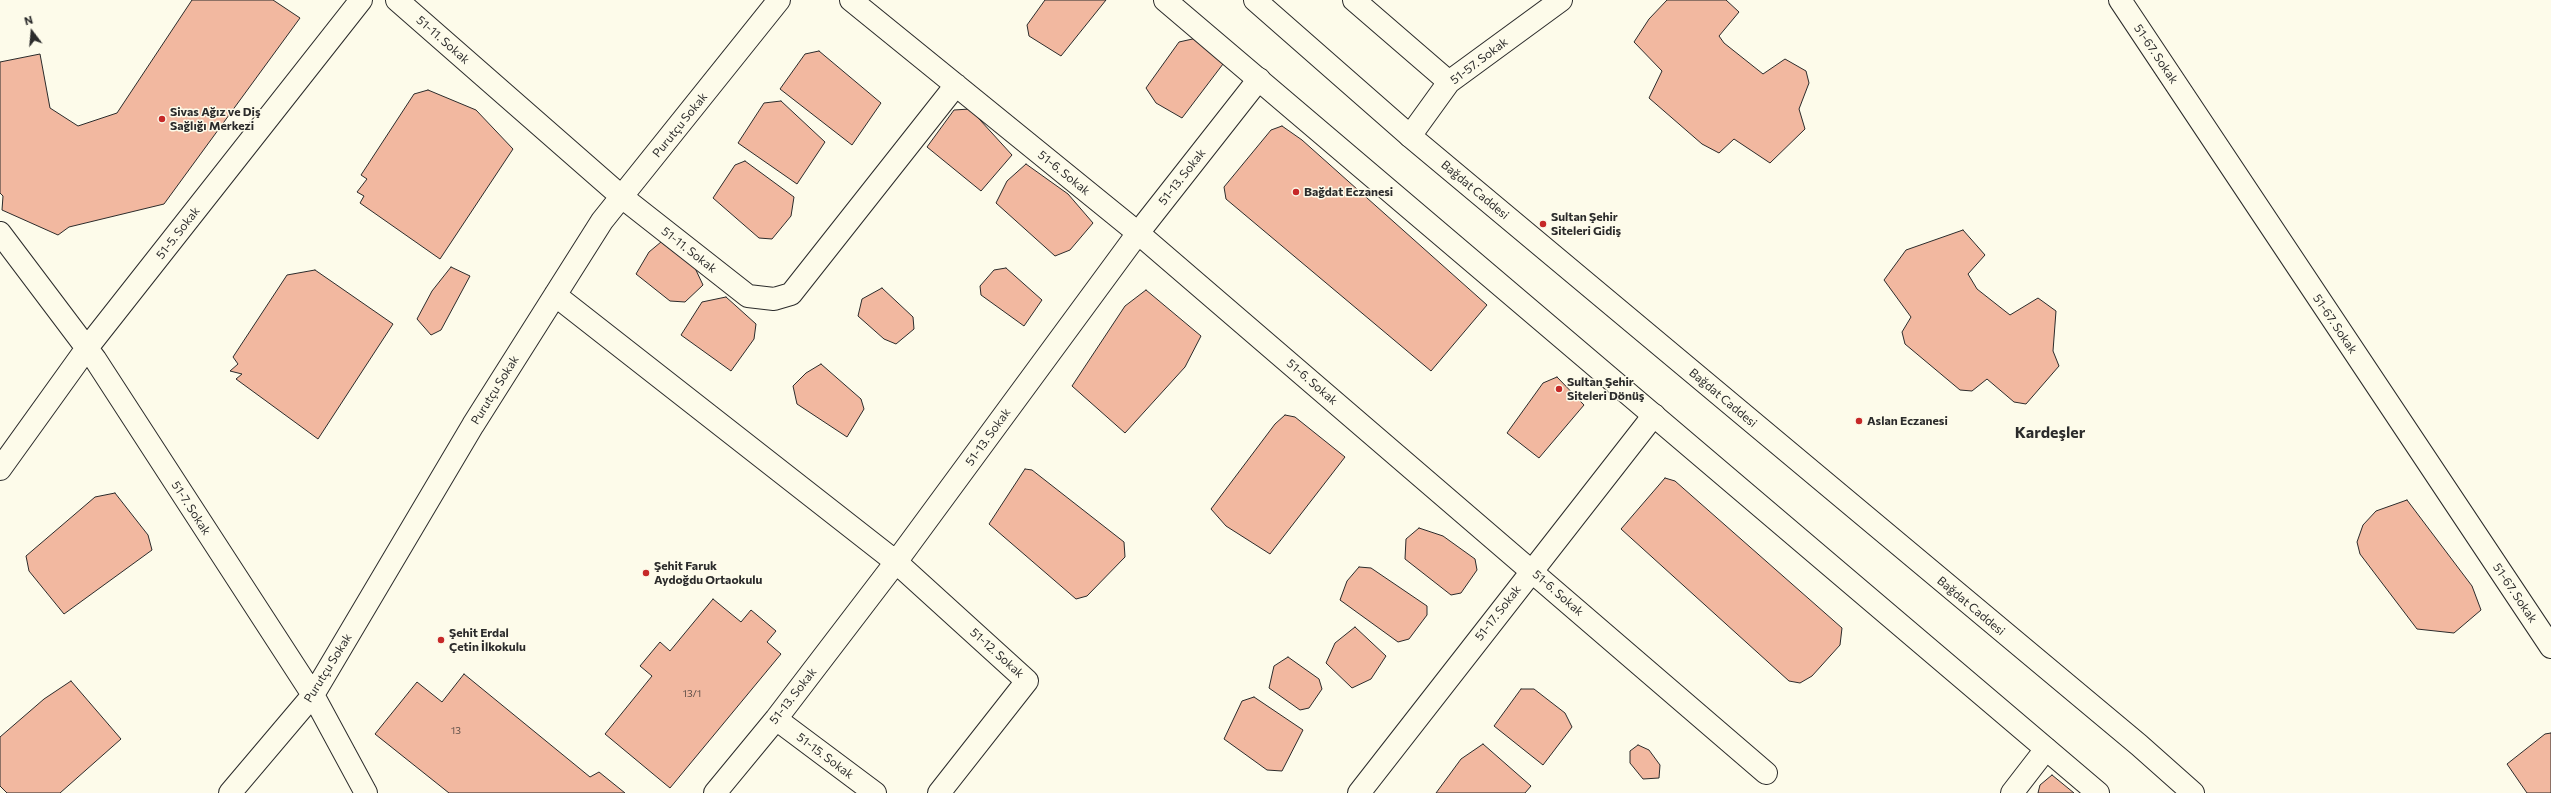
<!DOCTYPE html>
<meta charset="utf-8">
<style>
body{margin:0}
#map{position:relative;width:2551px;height:793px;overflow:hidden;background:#fdfbea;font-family:Commissioner,sans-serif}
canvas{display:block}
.north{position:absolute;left:12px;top:12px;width:40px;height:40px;-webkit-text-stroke:3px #fdfbea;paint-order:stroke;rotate:344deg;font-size:11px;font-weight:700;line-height:16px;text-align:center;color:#2b2b2b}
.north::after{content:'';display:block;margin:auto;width:14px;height:18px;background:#2b2b2b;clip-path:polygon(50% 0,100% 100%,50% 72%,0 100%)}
</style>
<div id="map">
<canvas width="2551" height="793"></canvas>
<div class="north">N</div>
</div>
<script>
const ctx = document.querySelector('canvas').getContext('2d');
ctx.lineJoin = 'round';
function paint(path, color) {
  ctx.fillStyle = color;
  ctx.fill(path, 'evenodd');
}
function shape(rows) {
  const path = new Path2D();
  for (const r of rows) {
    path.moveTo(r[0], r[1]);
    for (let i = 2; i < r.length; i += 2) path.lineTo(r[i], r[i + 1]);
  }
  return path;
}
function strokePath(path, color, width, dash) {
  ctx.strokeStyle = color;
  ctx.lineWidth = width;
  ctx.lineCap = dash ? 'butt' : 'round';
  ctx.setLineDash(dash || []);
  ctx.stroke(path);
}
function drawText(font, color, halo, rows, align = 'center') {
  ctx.font = font + ' Commissioner,sans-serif';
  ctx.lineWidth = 3;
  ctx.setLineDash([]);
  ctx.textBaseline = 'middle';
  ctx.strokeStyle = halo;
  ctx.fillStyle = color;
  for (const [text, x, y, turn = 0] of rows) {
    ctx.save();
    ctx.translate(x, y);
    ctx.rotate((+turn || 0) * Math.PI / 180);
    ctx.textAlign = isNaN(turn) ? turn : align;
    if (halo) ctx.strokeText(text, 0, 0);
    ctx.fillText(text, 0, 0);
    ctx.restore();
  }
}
const building = shape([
 [192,0,273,0,300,18,164,204,69,227,58,235,2,210,3,196,0,193,0,62,40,54,50,108,78,126,117,113,192,0],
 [1045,0,1106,0,1061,56,1029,36,1027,25,1045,0],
 [1667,0,1726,0,1739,12,1719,36,1724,43,1763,74,1785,59,1806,71,1809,83,1799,109,1805,129,1770,163,1734,139,1719,153,1702,144,1649,98,1662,71,1634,42,1649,19,1667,0],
 [1197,38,1223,64,1182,118,1156,103,1146,88,1179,42,1197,38],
 [819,51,881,103,852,145,780,89,805,54,819,51],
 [428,90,476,110,513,149,440,259,360,203,364,196,357,192,367,179,361,175,414,94,428,90],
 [781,101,825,142,797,184,738,143,764,103,781,101],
 [970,109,1012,155,981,191,927,147,954,110,970,109],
 [1282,126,1302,140,1487,305,1431,371,1226,199,1224,187,1271,130,1282,126],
 [745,161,794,197,791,216,772,239,759,238,713,198,735,165,745,161],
 [1026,164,1068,194,1093,223,1070,250,1055,256,996,203,1007,181,1026,164],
 [1963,230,1985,255,1968,274,1977,289,2010,315,2038,298,2056,311,2053,351,2059,366,2026,404,2014,402,1987,379,1972,391,1960,390,1905,344,1902,332,1911,317,1884,280,1906,250,1963,230],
 [661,242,695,268,703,285,685,302,670,301,636,274,649,252,661,242],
 [451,267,470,276,441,330,431,335,417,319,432,291,451,267],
 [1006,268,1042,300,1024,326,981,295,980,286,994,270,1006,268],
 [315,270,393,324,318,439,236,379,242,374,230,371,238,364,233,357,287,275,315,270],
 [882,288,913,317,914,329,896,344,884,339,858,316,862,299,882,288],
 [1146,290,1201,336,1185,367,1125,433,1072,386,1125,306,1146,290],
 [726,297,756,324,754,339,731,371,681,335,702,302,726,297],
 [821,364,861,399,864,409,847,437,797,404,793,386,806,373,821,364],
 [1557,377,1584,405,1539,458,1507,433,1543,383,1557,377],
 [1285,415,1295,417,1345,457,1270,554,1226,526,1211,509,1275,424,1285,415],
 [1025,469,1032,470,1124,542,1125,557,1087,596,1076,599,989,524,1025,469],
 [1665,478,1675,481,1842,628,1840,645,1812,676,1800,683,1789,681,1621,529,1665,478],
 [115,493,148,535,152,550,64,614,29,571,26,556,95,497,115,493],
 [2407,500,2472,586,2481,610,2454,633,2417,629,2360,554,2357,542,2363,525,2376,511,2407,500],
 [1419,528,1443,536,1475,559,1477,570,1461,593,1451,595,1405,559,1406,539,1419,528],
 [1359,567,1371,568,1427,606,1427,615,1409,639,1398,642,1340,600,1347,581,1359,567],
 [713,599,741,622,751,610,776,631,767,642,781,654,670,788,605,734,652,676,640,666,660,642,670,651,713,599],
 [1355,627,1386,656,1371,679,1352,688,1326,663,1335,643,1355,627],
 [1288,657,1319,679,1322,689,1309,708,1300,710,1269,688,1274,666,1288,657],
 [464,674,590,777,599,772,625,793,449,793,375,734,417,682,442,702,464,674],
 [71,681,121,739,60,793,7,793,0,786,0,737,44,699,71,681],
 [1521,689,1534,689,1565,713,1572,727,1543,765,1494,726,1521,689],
 [1254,697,1303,730,1282,771,1267,770,1224,739,1242,701,1254,697],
 [2551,733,2551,793,2527,793,2507,764,2545,734,2551,733],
 [1483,744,1531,786,1525,793,1436,793,1461,759,1483,744],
 [1638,745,1649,750,1660,765,1659,778,1643,779,1630,763,1630,751,1638,745],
 [2052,775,2074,793,2038,793,2040,785,2052,775]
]);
paint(building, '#f2b8a0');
strokePath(building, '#2b2b2b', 1);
const street = shape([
 [397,0,622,197,748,296,774,299,791,294,956,85],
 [851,0,1138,233,1766,773],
 [1354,0,1449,82],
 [2120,0,2551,647],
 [1410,136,1449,82,1561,0],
 [0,233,95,359,313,695,366,793],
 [555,295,896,562,1027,681,939,793],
 [0,469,87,348,361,0],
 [776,719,875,793],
 [230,793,313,695,473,425,602,221,779,0],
 [715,793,776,719,896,562,1138,233,1259,79],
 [1359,793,1654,415],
 [2012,793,2046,749]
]);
const secondary = shape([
 [1165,0,2098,793],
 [1255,0,1410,136,2139,745,2193,793]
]);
strokePath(street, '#2b2b2b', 24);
strokePath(secondary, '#2b2b2b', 24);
strokePath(street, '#fdfbea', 22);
strokePath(secondary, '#fdfbea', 22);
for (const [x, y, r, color] of [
 [162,119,4,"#c62828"],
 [1296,192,4,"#c62828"],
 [1543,224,4,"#c62828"],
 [1559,389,4,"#c62828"],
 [1859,421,4,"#c62828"],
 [646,573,4,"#c62828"],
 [441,640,4,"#c62828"]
]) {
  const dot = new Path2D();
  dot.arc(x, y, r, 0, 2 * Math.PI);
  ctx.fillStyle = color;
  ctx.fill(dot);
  strokePath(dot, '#fdfbea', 1.5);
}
drawText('10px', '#5d4e48', null, [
 ["13/1",692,694],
 ["13",456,731]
]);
drawText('12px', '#2b2b2b', '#fdfbea', [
 ["51-11. Sokak",443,40,41],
 ["51-67. Sokak",2156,54,56],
 ["51-57. Sokak",1479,61,-37],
 ["Purutçu Sokak",680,125,-51],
 ["51-6. Sokak",1064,173,39],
 ["51-13. Sokak",1182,177,-52],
 ["Bağdat Caddesi",1475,190,40],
 ["51-5. Sokak",178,233,-52],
 ["51-11. Sokak",689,250,38],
 ["51-67. Sokak",2335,324,56],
 ["51-6. Sokak",1312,382,41],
 ["Purutçu Sokak",495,390,-58],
 ["Bağdat Caddesi",1723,398,40],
 ["51-13. Sokak",988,437,-54],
 ["51-7. Sokak",191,508,57],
 ["51-6. Sokak",1558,593,41],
 ["51-67. Sokak",2515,593,56],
 ["Bağdat Caddesi",1971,606,40],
 ["51-17. Sokak",1498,613,-52],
 ["51-12. Sokak",997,653,42],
 ["Purutçu Sokak",328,668,-58],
 ["51-13. Sokak",793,696,-52],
 ["51-15. Sokak",825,756,37]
]);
drawText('bold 12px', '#2b2b2b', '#fdfbea', [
 ["Sivas Ağız ve Diş",170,112],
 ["Sağlığı Merkezi",170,126],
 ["Bağdat Eczanesi",1304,192],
 ["Sultan Şehir",1551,217],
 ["Siteleri Gidiş",1551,231],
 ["Sultan Şehir",1567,382],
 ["Siteleri Dönüş",1567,396],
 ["Aslan Eczanesi",1867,421],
 ["Şehit Faruk",654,566],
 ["Aydoğdu Ortaokulu",654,580],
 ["Şehit Erdal",449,633],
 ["Çetin İlkokulu",449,647]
], 'left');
drawText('bold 16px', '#2b2b2b', '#fdfbea', [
 ["Kardeşler",2050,433]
]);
</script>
